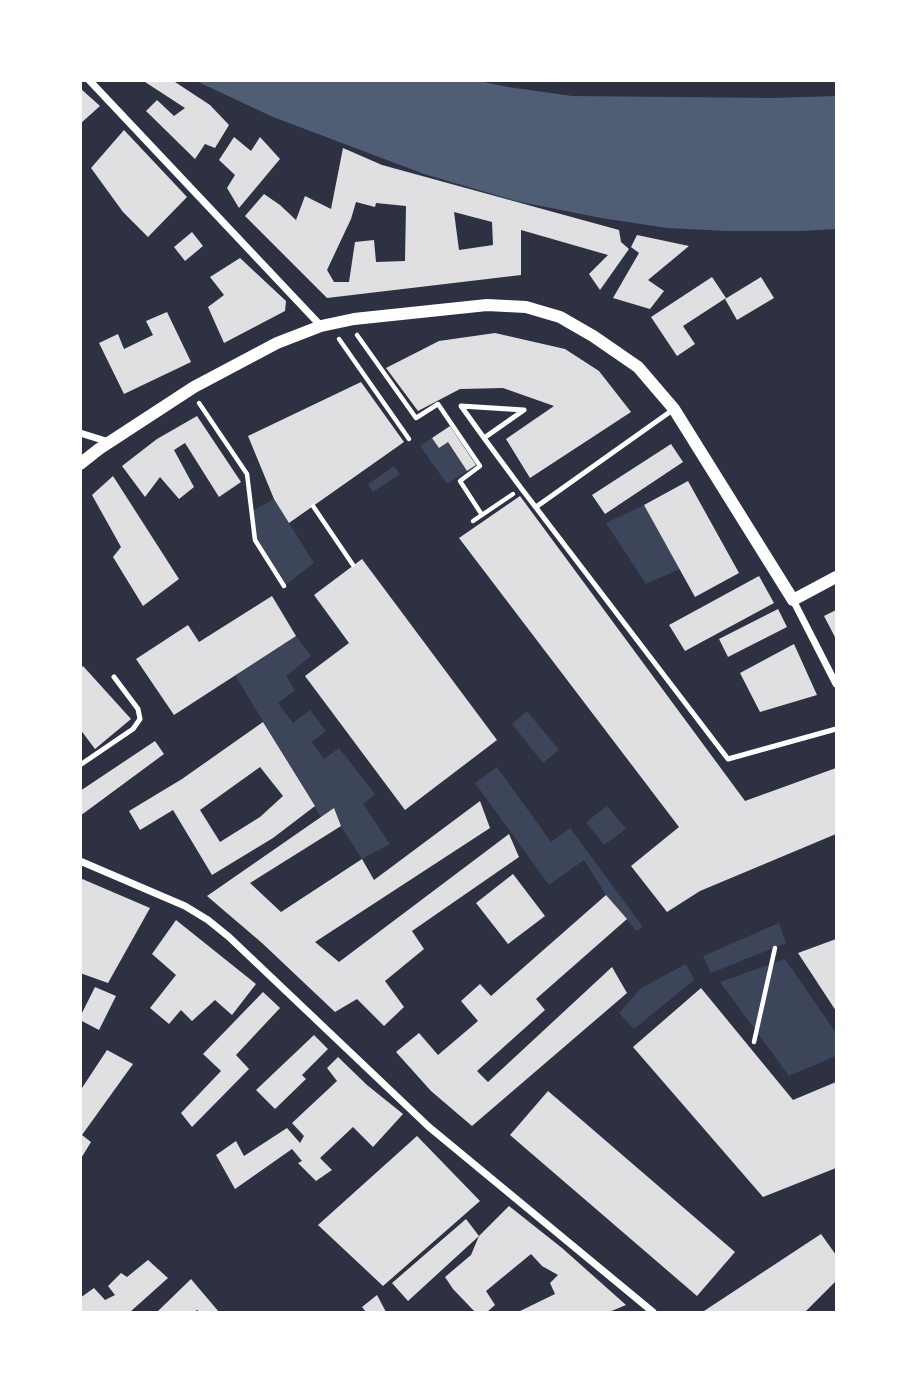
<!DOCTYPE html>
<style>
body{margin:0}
#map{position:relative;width:917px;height:1393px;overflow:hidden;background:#2d3142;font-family:Ubuntu,sans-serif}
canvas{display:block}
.frame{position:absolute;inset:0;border:82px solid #fff;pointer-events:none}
</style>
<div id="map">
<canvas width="917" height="1393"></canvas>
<div class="frame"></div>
</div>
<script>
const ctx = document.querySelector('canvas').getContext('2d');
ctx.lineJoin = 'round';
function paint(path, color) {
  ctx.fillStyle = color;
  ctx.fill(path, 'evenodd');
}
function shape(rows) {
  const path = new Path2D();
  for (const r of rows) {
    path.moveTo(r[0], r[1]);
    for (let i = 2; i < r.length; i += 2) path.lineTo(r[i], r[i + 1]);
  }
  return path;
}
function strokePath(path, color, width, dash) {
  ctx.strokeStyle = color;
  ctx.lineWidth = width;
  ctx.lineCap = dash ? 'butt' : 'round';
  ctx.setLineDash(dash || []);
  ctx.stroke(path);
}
paint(shape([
 [432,438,439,447,448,442,467,471,447,484,420,446],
 [394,466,400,474,373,492,368,484],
 [274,499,314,563,284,586,255,540,252,511],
 [644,505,680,569,646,584,606,523],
 [296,636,311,656,286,676,295,690,278,703,293,723,310,710,326,731,312,742,324,759,339,748,375,794,363,804,390,844,362,859,341,826,321,817,235,675],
 [527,711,559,750,543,763,512,724],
 [497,767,551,842,570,828,643,927,636,931,606,895,584,860,549,885,475,783],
 [607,806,626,829,604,845,586,822],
 [779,923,786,943,711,973,703,956],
 [785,959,836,1033,836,1056,789,1076,720,982],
 [686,964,694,980,634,1029,619,1013,641,988]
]), '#3c4559');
paint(shape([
 [479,81,508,87,572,96,773,98,836,96,836,229,798,231,726,231,667,228,601,218,516,201,424,174,273,117,196,81]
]), '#4f5d75');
paint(shape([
 [142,80,172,80,210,105,229,125,215,148,205,144,195,159,146,111,157,100,174,116,185,108],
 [80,88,100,106,80,124],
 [124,130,187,197,148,237,123,212,91,168],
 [234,137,251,151,260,137,280,159,239,208,227,188,235,175,219,160],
 [343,148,382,165,619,230,621,242,629,249,600,290,589,274,608,255,521,230,521,275,327,298,245,216,264,194,280,205,296,220,305,196,331,209],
 [356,202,375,207,376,203,406,206,405,261,376,262,374,240,355,242,349,282,334,282,327,270,351,219],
 [454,212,492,222,493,245,459,250],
 [192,232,203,246,185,261,174,247],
 [637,235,689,246,648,280,664,291,650,309,613,298,639,253,631,247],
 [240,258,286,301,285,311,224,343,208,307,224,295,210,277],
 [712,277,726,298,683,326,695,344,677,356,651,317],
 [761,277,774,298,737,320,725,299],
 [167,312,191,362,124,394,99,343,118,334,124,349,153,335,146,321],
 [495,333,565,349,599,371,631,412,530,478,506,439,554,406,503,388,460,389,418,411,386,368,439,341],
 [361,382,404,442,289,523,274,499,248,436],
 [197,416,241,482,219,497,185,443,174,450,194,487,179,499,160,477,145,497,122,466,157,439],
 [450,426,476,465,467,471,448,442,439,448,432,438],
 [671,444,683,462,605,514,592,495],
 [113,476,179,579,143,606,113,557,121,547,92,495],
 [688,481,739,573,695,597,644,505],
 [520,496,745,801,836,768,836,834,700,891,667,912,631,866,679,827,459,538],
 [362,559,497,740,405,810,305,676,349,643,314,595],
 [759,576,774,603,685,651,669,625],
 [272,596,296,636,174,715,136,659,188,625,199,642],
 [778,609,787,627,728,657,719,639],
 [836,610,836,639,824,616],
 [794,644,817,695,760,712,740,673],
 [83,666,131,719,95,749,80,729,80,668],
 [263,722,315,806,273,838,212,875,173,810,140,830,129,811,182,779],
 [260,767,283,796,260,817,220,842,200,810],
 [155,741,164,754,80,816,80,791],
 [480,801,490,828,315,942,339,962,509,834,519,857,412,931,424,949,385,981,404,1007,384,1026,357,999,335,1012,262,943,207,896,334,808,341,826,250,883,281,912,362,859,374,880],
 [513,874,545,916,508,944,476,903],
 [80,878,150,908,108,983,80,973],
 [606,895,627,919,536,999,545,1010,477,1071,488,1082,612,967,627,993,472,1126,431,1091,396,1052,419,1033,438,1055,478,1021,461,1001,480,984,491,996],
 [176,920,256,984,232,1015,215,1000,192,1021,181,1010,169,1024,150,1008,176,975,152,954],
 [836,939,836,1011,798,953],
 [95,987,116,996,99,1030,80,1020,80,1017],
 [701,988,793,1100,836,1082,836,1168,763,1197,633,1047],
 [263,992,280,1008,236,1055,249,1069,192,1127,181,1113,221,1071,203,1054],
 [314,1035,328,1049,302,1075,306,1079,275,1109,256,1090],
 [107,1050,133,1064,82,1135,91,1142,80,1160,80,1091],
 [338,1057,367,1085,403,1114,373,1147,353,1127,320,1158,332,1170,316,1181,298,1163,302,1161,292,1149,235,1189,216,1155,236,1141,244,1156,287,1128,300,1143,304,1136,292,1123,337,1081,327,1068],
 [548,1091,735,1252,697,1296,510,1135],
 [417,1136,480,1201,383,1286,318,1225],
 [509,1206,562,1248,626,1305,609,1312,518,1312,555,1294,550,1283,558,1275,542,1266,531,1254,486,1291,495,1305,487,1312,475,1312,453,1289,445,1277,471,1255,479,1236],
 [466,1219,479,1236,408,1301,392,1283],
 [821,1234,836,1255,836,1281,805,1312,706,1312,704,1311],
 [148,1260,168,1278,130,1312,80,1312,80,1298,94,1288,105,1300,115,1295,108,1286,121,1273,127,1277],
 [191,1279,219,1312,200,1312,197,1310,194,1312,157,1312],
 [377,1295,386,1312,366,1312,362,1307]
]), '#e0e0e3');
strokePath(shape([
 [357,335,416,418,438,404,480,466,460,481,482,515],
 [339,339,409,439],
 [199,403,247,474,255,540,284,586],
 [313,506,353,565],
 [473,521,513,494],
 [754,1042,775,948]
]), '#fff', 4.5);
strokePath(shape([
 [484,438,524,410,461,406,484,438,521,488,728,759,836,729],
 [536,507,674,409],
 [80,765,133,729,140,719,138,709,114,677]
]), '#fff', 5);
strokePath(shape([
 [89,80,321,326],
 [80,433,109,442],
 [793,600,836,684],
 [80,861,185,906,208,920,229,937,429,1127,653,1312]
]), '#fff', 7);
strokePath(shape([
 [80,464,99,449,194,387,277,343,321,326,354,319,487,305,526,307,560,317,593,336,638,367,674,409,793,600,836,577]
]), '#fff', 12);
</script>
